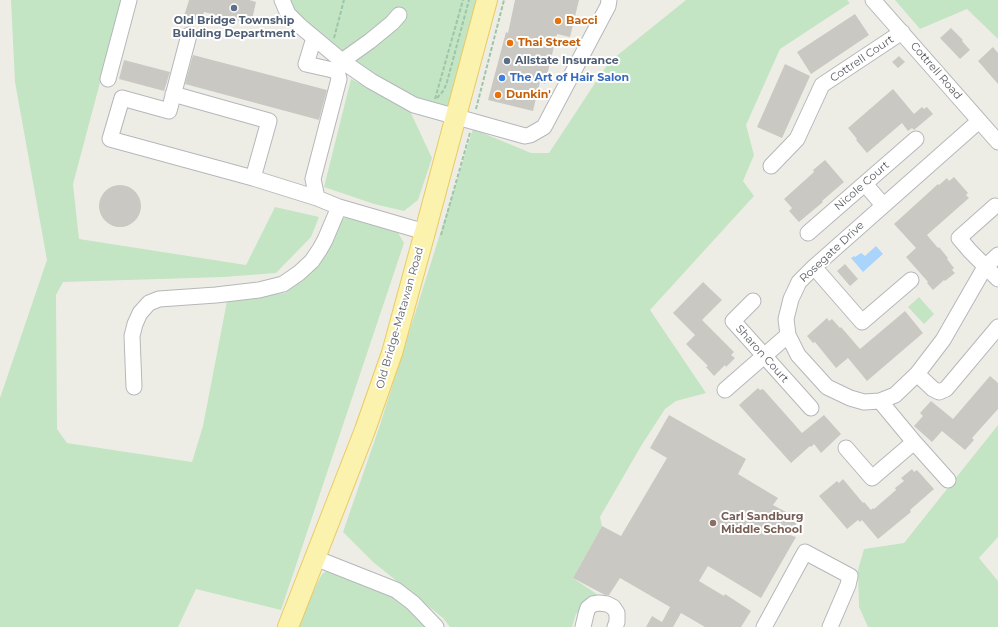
<!DOCTYPE html>
<style>
body{margin:0}
canvas{display:block;background:#eeede5}
</style>
<canvas width="998" height="627"></canvas>
<script>
const ctx = document.querySelector('canvas').getContext('2d');
ctx.lineJoin = 'round';
function paint(path, color) {
  ctx.fillStyle = color;
  ctx.fill(path, 'evenodd');
}
function shape(rows) {
  const path = new Path2D();
  for (const r of rows) {
    if (r.length === 3) {
      path.moveTo(r[0] + r[2], r[1]);
      path.arc(r[0], r[1], r[2], 0, 2 * Math.PI);
      continue;
    }
    path.moveTo(r[0], r[1]);
    for (let i = 2; i < r.length; i += 2) path.lineTo(r[i], r[i + 1]);
  }
  return path;
}
function strokePath(path, color, width, dash) {
  ctx.strokeStyle = color;
  ctx.lineWidth = width;
  ctx.lineCap = dash ? 'butt' : 'round';
  ctx.setLineDash(dash || []);
  ctx.stroke(path);
}
function drawText(font, color, halo, rows, align = 'center') {
  ctx.font = font + ' Montserrat,sans-serif';
  ctx.lineWidth = 4;
  ctx.setLineDash([]);
  ctx.textBaseline = 'middle';
  ctx.strokeStyle = halo;
  ctx.fillStyle = color;
  for (const [text, x, y, turn = 0] of rows) {
    ctx.save();
    ctx.translate(x, y);
    ctx.rotate((+turn || 0) * Math.PI / 180);
    ctx.textAlign = isNaN(turn) ? turn : align;
    if (halo) ctx.strokeText(text, 0, 0);
    ctx.fillText(text, 0, 0);
    ctx.restore();
  }
}
paint(shape([
 [11,0,122,0,73,184,79,239,246,265,275,207,319,217,311,237,276,273,224,277,63,282,56,295,57,429,67,443,192,462,203,426,227,301,285,293,309,275,330,246,341,219,360,215,393,224,404,243,281,610,196,589,178,627,0,627,0,398,47,260,15,82],
 [282,0,487,0,456,116,371,81],
 [686,0,847,0,850,3,780,49,746,125,754,155,743,181,754,196,650,310,706,393,676,401,665,409,641,446,600,517,602,526,573,578,598,595,576,614,572,627,450,627,443,618,373,562,343,532,380,425,473,129,531,153,549,153,609,62],
 [895,0,998,0,998,39,967,9,920,29],
 [351,79,409,109,432,158,418,200,404,211,374,204,324,187],
 [919,297,934,314,924,324,908,307],
 [998,425,998,537,979,558,998,581,998,627,868,627,859,607,858,570,864,549,904,543],
 [330,569,375,584,413,612,426,627,297,627,302,614,322,574]
]), '#c3e5c4');
paint(shape([
 [876,246,883,254,863,272,851,258,854,256,855,257,861,253,865,256]
]), '#a9d4fb');
paint(shape([
 [189,0,249,0,256,2,251,24,204,12,202,21,184,16],
 [515,0,579,0,570,37,557,34,545,84,540,82,533,111,488,100,506,32,508,33],
 [855,14,869,35,811,74,797,52],
 [951,28,963,40,962,41,970,50,960,59,940,38],
 [993,47,998,53,998,84,978,61],
 [193,55,327,90,319,120,185,84],
 [899,56,905,62,898,68,892,62],
 [124,60,170,72,164,91,119,79],
 [785,64,810,76,782,138,757,127],
 [893,89,914,114,922,107,924,109,927,107,933,114,914,130,912,128,908,131,902,123,867,153,856,140,857,139,848,128],
 [825,160,844,182,822,201,823,202,799,222,789,211,792,208,784,199,814,172,813,170],
 [954,177,968,193,966,195,969,198,927,235,938,248,939,247,948,258,947,259,954,268,952,270,955,273,945,281,944,280,933,290,927,283,928,282,906,257,916,248,894,224,938,184,939,185,947,178,949,181],
 [120,206,21],
 [845,264,858,279,850,286,837,271],
 [703,282,722,300,702,320,734,352,731,355,735,358,726,367,725,365,714,376,706,367,708,366,686,344,695,335,673,313],
 [905,311,923,333,867,381,848,358,836,368,815,342,813,343,807,336,827,318,829,321,832,319,840,328,841,327,860,349],
 [990,376,998,383,998,409,972,438,974,440,965,450,942,431,932,442,914,426,923,416,920,413,931,401,953,419],
 [758,388,760,390,763,389,802,433,824,415,841,434,821,453,814,444,811,447,810,446,791,463,739,405],
 [669,415,746,459,738,474,778,498,773,505,799,519,790,535,796,537,761,598,708,566,699,581,724,596,725,594,751,611,741,627,705,627,681,613,673,627,646,627,652,616,662,622,670,607,620,578,609,595,605,595,573,578,602,526,621,536,667,458,650,448],
 [912,469,914,472,917,470,934,489,910,510,911,512,878,539,862,520,860,522,858,520,847,529,819,496,837,481,839,483,843,479,863,503,864,502,871,510,873,508,874,509,896,490,895,488,904,481,901,478]
]), '#cac8c2');
const minor = shape([
 [282,0,288,14,300,26,342,61,371,81,414,105,525,136,530,135,544,127,608,6,609,0],
 [873,0,998,142],
 [399,15,392,23,370,41,342,61,337,71,339,79,313,179,317,198,339,207,425,232],
 [189,35,169,111,122,98,110,139,253,178,317,198],
 [314,38,306,64,337,71],
 [108,79,129,0],
 [173,94,269,121,253,178],
 [979,121,814,267,799,282,791,299,786,319,788,335,798,355,827,387,850,398,864,402,880,401,895,395,917,374,943,340,985,267,998,255],
 [771,166,797,139,822,85,902,32],
 [865,184,883,205],
 [995,206,959,238,970,251,998,279],
 [808,233,916,139],
 [814,267,862,322,911,280],
 [753,301,733,321,811,408],
 [917,374,933,389,939,392,946,389,998,327],
 [134,387,132,336,135,324,140,313,149,303,159,299,216,295,259,290,283,284,299,273,312,261,320,249,325,240,339,207],
 [725,390,788,335],
 [914,442,948,480],
 [846,448,872,478,914,442,880,401],
 [315,558,396,590,413,603,436,627],
 [583,627,586,614,588,608,593,604,599,603,607,604,613,607,617,613,617,622,615,627],
 [764,627,805,552,850,576,848,585,830,627]
]);
const major = shape([
 [288,627,365,430,392,353,425,232,487,0]
]);
strokePath(minor, '#b5b7bb', 17);
strokePath(major, '#eaca62', 22);
strokePath(shape([
 [334,38,344,0],
 [437,98,444,90,447,82,469,0],
 [435,99,463,0],
 [476,109,504,0],
 [441,235,470,133]
]), '#9dc5aa', 2, [4, 2]);
strokePath(minor, '#fff', 15);
strokePath(major, '#fbf2ae', 20);
for (const [x, y, r, color] of [
 [234,8,4,"#5c6f8a"],
 [558,21,4,"#e8710a"],
 [510,43,4,"#e8710a"],
 [507,61,4,"#5c6f8a"],
 [502,78,4,"#3f7fe0"],
 [498,95,4,"#e8710a"],
 [713,523,4,"#8d6e63"]
]) {
  const dot = new Path2D();
  dot.arc(x, y, r, 0, 2 * Math.PI);
  ctx.fillStyle = color;
  ctx.fill(dot);
  strokePath(dot, '#fff', 1.5);
}
drawText('bold 11px', '#4e5e75', '#fff', [
 ["Old Bridge Township",234,21],
 ["Building Department",234,34],
 ["Allstate Insurance",515,61,"left"]
]);
drawText('bold 11px', '#c56008', '#fff', [
 ["Bacci",566,21],
 ["Thai Street",518,43],
 ["Dunkin'",506,95]
], 'left');
drawText('11px', '#5d6065', '#fff', [
 ["Cottrell Court",862,59,-34],
 ["Cottrell Road",936,71,49],
 ["Nicole Court",862,186,-41],
 ["Rosegate Drive",832,252,-43],
 ["Old Bridge-Matawan Road",400,318,-74],
 ["Sharon Court",762,354,48]
]);
drawText('bold 11px', '#366cbe', '#fff', [
 ["The Art of Hair Salon",510,78]
], 'left');
drawText('bold 11px', '#785e54', '#fff', [
 ["Carl Sandburg",721,517],
 ["Middle School",721,530]
], 'left');
</script>
